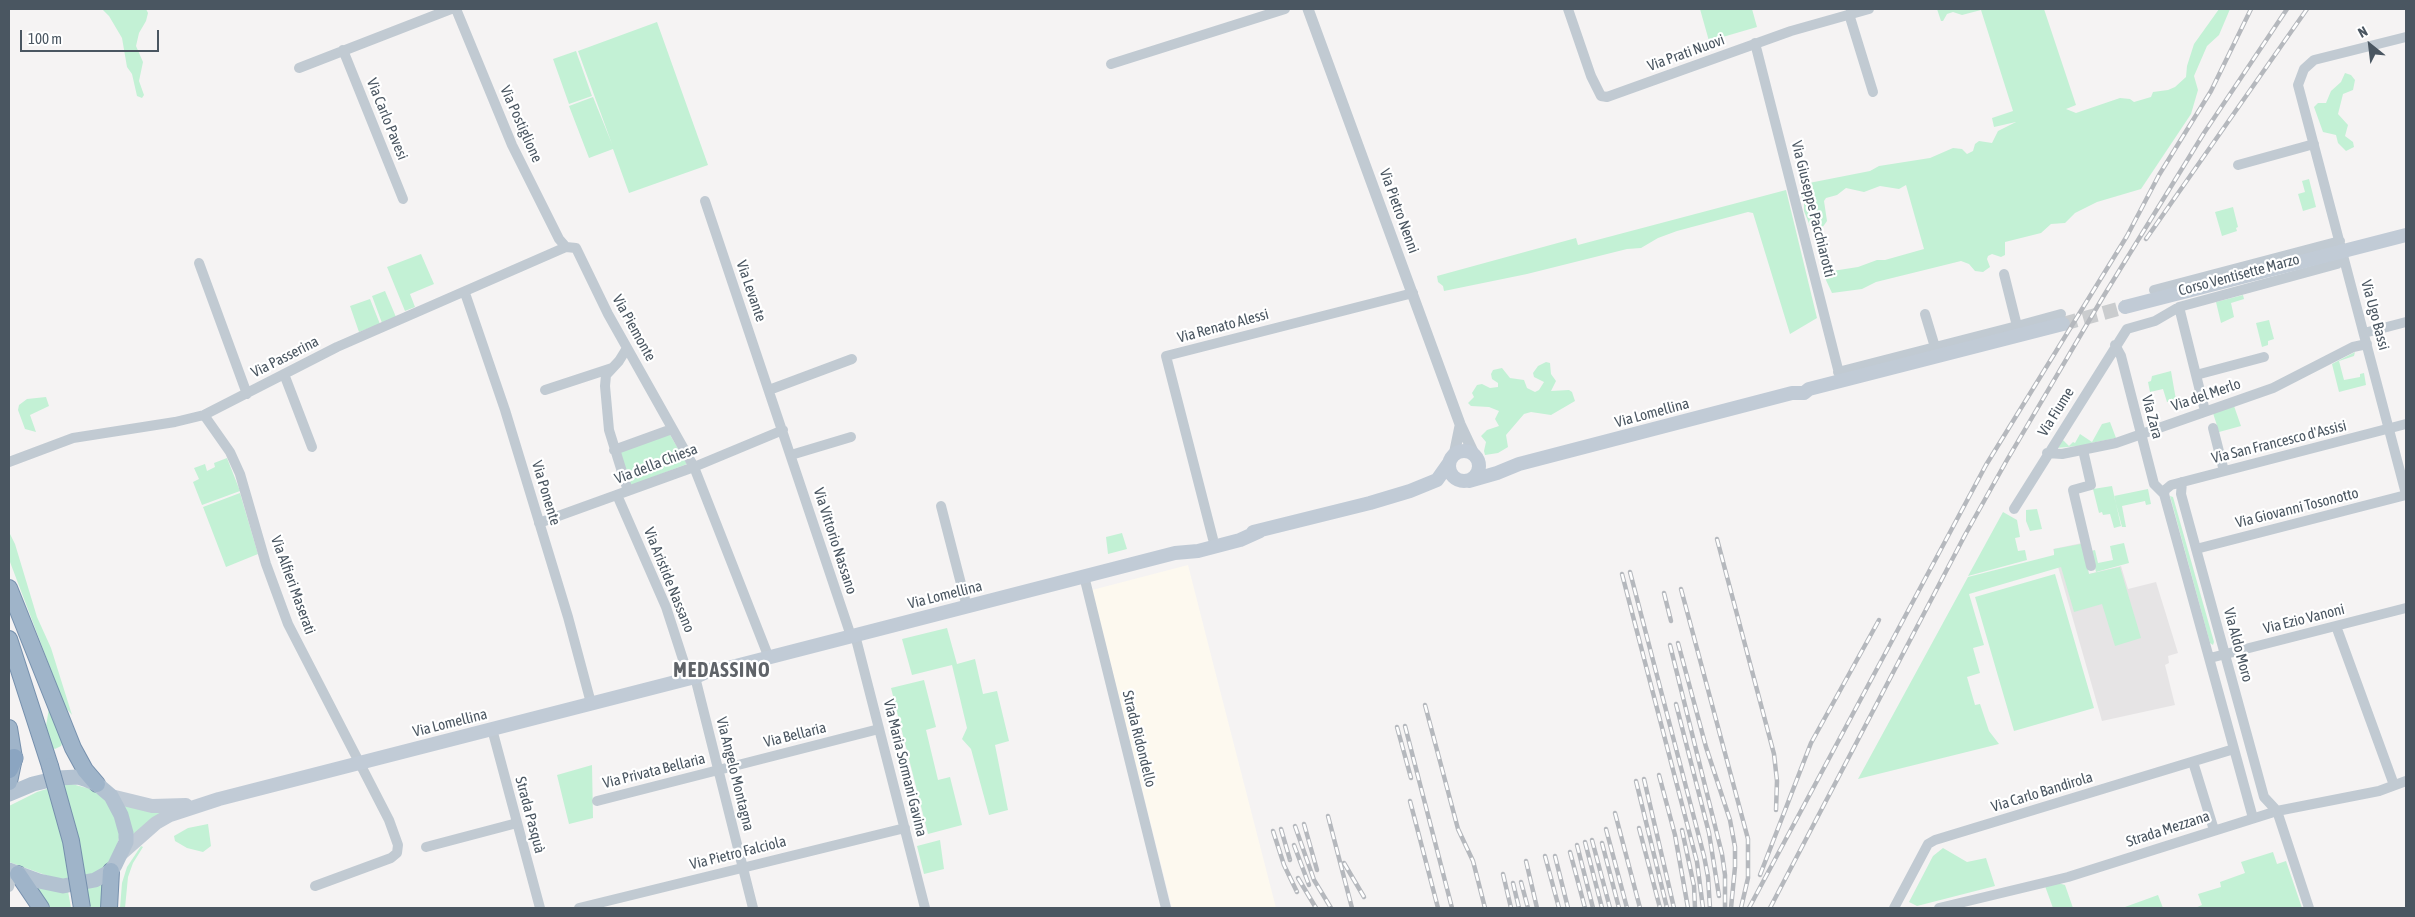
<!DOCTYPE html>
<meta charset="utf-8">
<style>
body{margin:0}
#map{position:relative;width:2415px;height:917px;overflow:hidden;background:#f5f3f3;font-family:"Asap Condensed",sans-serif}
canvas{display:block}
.frame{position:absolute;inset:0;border:10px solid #4a5661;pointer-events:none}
.north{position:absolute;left:2345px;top:20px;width:50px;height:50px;-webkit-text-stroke:4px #fff;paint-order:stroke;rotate:331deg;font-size:14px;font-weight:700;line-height:20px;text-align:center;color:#4a5661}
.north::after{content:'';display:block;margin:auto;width:18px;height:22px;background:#4a5661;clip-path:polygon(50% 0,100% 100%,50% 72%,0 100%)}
.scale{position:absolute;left:20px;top:30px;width:139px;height:22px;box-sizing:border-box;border:2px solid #4a5661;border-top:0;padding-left:6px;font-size:15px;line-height:18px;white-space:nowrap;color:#4a5661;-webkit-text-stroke:4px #fff;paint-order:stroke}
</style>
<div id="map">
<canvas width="2415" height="917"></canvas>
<div class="frame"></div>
<div class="north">N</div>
<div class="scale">100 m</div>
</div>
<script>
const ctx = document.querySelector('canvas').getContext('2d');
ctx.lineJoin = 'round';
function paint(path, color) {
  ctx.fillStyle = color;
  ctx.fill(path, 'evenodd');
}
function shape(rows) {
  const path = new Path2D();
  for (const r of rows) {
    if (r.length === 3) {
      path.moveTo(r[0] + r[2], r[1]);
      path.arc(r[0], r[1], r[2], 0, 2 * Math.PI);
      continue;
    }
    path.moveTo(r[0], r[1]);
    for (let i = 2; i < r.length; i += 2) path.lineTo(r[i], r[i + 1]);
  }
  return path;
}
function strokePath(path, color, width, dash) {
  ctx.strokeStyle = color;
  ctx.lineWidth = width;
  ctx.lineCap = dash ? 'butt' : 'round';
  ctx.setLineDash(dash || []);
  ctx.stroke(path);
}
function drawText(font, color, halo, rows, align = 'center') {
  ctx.font = font + ' "Asap Condensed",sans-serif';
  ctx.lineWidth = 4.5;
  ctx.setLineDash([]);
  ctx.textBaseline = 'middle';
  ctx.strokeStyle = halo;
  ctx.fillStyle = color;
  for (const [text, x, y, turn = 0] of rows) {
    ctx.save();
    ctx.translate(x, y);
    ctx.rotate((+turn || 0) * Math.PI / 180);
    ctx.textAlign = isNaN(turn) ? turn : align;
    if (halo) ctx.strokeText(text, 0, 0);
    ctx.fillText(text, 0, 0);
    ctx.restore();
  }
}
paint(shape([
 [1188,565,1214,667,1276,908,1172,908,1092,590]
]), '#fdf9ef');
paint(shape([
 [2082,543,2089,574,2121,566,2128,589,2156,582,2178,653,2168,656,2169,663,2165,665,2175,705,2102,721,2053,549]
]), '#e6e4e5');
paint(shape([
 [102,9,146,9,148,13,146,21,139,33,136,46,143,62,139,81,144,95,142,98,137,96,132,74,127,67,122,38,109,16],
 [1700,9,1752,9,1757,27,1709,41],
 [1937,9,2044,9,2076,105,2066,109,2076,113,2120,98,2130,99,2134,102,2151,97,2153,92,2168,90,2175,87,2186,77,2187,66,2194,44,2219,9,2230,9,2219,35,2207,46,2194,76,2198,90,2191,114,2141,189,2097,202,2075,213,2065,223,2051,224,2041,233,2005,242,2005,255,2001,257,1992,254,1988,256,1987,259,1990,267,1983,272,1975,271,1969,264,1961,261,1876,282,1862,289,1832,293,1825,278,1824,274,1826,272,1858,267,1877,260,1885,260,1924,249,1906,185,1899,189,1880,186,1864,192,1846,188,1837,195,1826,198,1824,201,1827,221,1822,228,1817,228,1810,226,1804,211,1804,202,1801,195,1805,187,1809,183,1870,171,1879,166,1930,158,1953,148,1962,149,1967,154,1973,151,1975,144,1979,141,1992,143,1998,131,2016,122,1994,127,1992,118,2013,111,1981,10,1962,15,1953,12,1947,14,1943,21,1941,21],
 [657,22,708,165,629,193,613,149,589,158,569,106,593,97,612,144,578,51],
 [576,51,592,96,569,104,553,59],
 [2345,73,2351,75,2355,80,2353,90,2343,94,2338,114,2348,125,2345,136,2353,142,2354,147,2346,151,2338,143,2336,135,2323,132,2314,107,2318,103,2326,103,2331,91,2341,82],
 [2309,179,2316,207,2303,211,2298,194,2305,192,2302,181],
 [1786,190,1817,318,1790,334,1753,213,1748,212,1677,231,1658,238,1641,248,1627,249,1527,274,1444,291,1443,286,1438,282,1437,276,1576,238,1578,245],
 [2233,207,2238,227,2236,228,2237,231,2222,236,2215,212],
 [421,254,434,284,410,294,415,307,405,311,387,267],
 [385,291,396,317,382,323,372,296],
 [2243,295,2244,299,2231,303,2234,317,2221,323,2216,302],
 [370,299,380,324,359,332,350,306],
 [2269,320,2274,339,2268,341,2268,345,2262,347,2256,323],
 [2355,352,2354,356,2339,361,2344,380,2360,377,2360,374,2364,373,2366,385,2339,392,2332,364],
 [1546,362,1550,363,1551,374,1556,381,1551,391,1569,390,1572,392,1575,401,1551,415,1531,412,1524,414,1506,435,1508,447,1498,453,1485,455,1484,451,1486,442,1481,436,1487,430,1499,426,1495,419,1499,411,1489,407,1471,406,1468,403,1474,397,1472,393,1477,385,1482,384,1490,388,1498,387,1498,383,1492,379,1491,374,1493,370,1502,368,1510,378,1524,380,1527,388,1535,392,1539,390,1544,382,1534,377,1533,373,1538,366],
 [2171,371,2176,400,2167,402,2163,389,2150,392,2148,382,2151,381,2152,376],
 [46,397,49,406,30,415,36,432,25,429,18,410,19,405,27,399],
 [2234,406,2241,426,2219,432,2213,413],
 [2110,422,2116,438,2091,443,2089,445,2056,448,2062,439,2069,446,2073,442,2075,443,2080,434,2092,442,2102,424],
 [669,433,687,464,630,486,618,451],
 [227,458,240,491,202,505,193,482,199,479,194,468,205,464,207,471,215,467,214,463],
 [2112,486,2121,526,2114,528,2110,514,2103,515,2102,512,2099,513,2093,489],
 [2148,489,2151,504,2146,505,2145,501,2122,506,2126,527,2122,527,2114,496],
 [240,493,258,554,226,567,203,507],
 [2170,496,2173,497,2214,642,2213,645,2210,643],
 [2037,509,2042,529,2030,531,2026,521,2026,510],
 [2003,512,2017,520,2020,537,2015,538,2018,551,2025,550,2027,560,1968,576],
 [9,532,15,544,37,617,51,648,72,715,65,707,10,562],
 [1122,533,1127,549,1108,554,1106,537],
 [2124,543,2129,563,2096,572,2091,551,2095,550,2098,563,2113,560,2110,546],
 [2081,544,2089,574,2120,567,2141,638,2115,646,2102,604,2074,612,2061,567,1969,594,1984,645,1973,648,1980,673,1967,677,1975,705,1980,704,1989,731,1999,744,1858,779,1968,577,2054,555,2054,549],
 [2055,574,2094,708,2014,731,1975,597],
 [947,628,957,664,975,659,983,694,997,691,1009,741,995,745,1008,810,989,815,971,749,962,739,967,728,952,665,912,675,902,639],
 [924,680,936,727,926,730,938,780,950,777,962,825,928,834,891,688],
 [49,708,63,741,61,746,55,749,51,747,46,726],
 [592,765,593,818,569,824,557,775],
 [72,784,94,790,112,807,120,834,114,856,100,872,65,882,9,862,9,806,37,792,59,785],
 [122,804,170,812,131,839],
 [208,824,211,846,203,852,187,848,175,841,174,836,188,828],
 [940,840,944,869,924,874,917,846],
 [141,846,143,847,133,863,128,877,125,908,120,908,122,883,127,867],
 [1943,848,1967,862,1986,858,1995,886,1917,906,1909,902,1933,856],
 [2273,852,2277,864,2286,861,2302,908,2195,908,2202,905,2198,894,2221,887,2220,882,2245,873,2241,862],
 [107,879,106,908,87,908,85,888],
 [2058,883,2065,885,2073,908,2053,908,2045,886],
 [33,884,68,891,71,908,46,908],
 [2158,895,2163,908,2125,907]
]), '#c3f1d5');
strokePath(shape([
 [2063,324,2125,307]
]), '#caccce', 14, [14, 7]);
const trunk = shape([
 [9,588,73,748,85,770,97,784],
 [9,639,50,766],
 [9,728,14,758,9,782],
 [18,874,41,908],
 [109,908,111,871]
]);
const motorway = shape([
 [9,769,14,758]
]);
strokePath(trunk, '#7690ad', 18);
strokePath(motorway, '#7690ad', 19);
strokePath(shape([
 [456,9,512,145,559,239,566,247],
 [1568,9,1591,76,1601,96,1607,97,1791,31,1869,9],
 [1849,14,1873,92],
 [2406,37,2314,60,2304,69,2298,85,2406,494],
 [1755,43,1841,381],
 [343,50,403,199],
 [1111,64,1285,9],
 [299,68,451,9],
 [2238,165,2314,144],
 [705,201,851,636],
 [199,263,247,394],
 [2154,290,2340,241],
 [465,293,505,410,568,617,591,703],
 [2179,307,2205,411],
 [1925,314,1935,347],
 [2017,326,2061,314],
 [2364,333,2406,322],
 [2115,345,2121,356,2154,484,2164,494],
 [627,348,619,361,606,375,605,386,609,430,628,491],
 [1838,372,2017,326,2004,274],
 [284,374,312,447],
 [2196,375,2264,357],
 [545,390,612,368],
 [769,390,852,359],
 [204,415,230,452,240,474,266,564,288,624,389,820,398,845,397,853,391,858,315,886],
 [2213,428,2224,471],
 [614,450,672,429],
 [2083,450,2091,485,2073,490,2091,566],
 [2047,453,2062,454,2116,443,2273,388,2353,347,2367,344],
 [791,455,851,437],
 [9,462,73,438,175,422,204,415,337,347,566,247,576,248,608,314,694,467,769,658],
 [2182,482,2181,494,2264,797,2277,811,2309,908],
 [2164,494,2253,818],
 [2164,494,2165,490,2171,485,2406,424],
 [617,495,666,607,689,678],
 [941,506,967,607],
 [2014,509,2127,329,2155,321,2179,307,2337,264,2337,253],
 [539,523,694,467,783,430],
 [1213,539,1166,356,1413,293],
 [2196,549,2406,495],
 [1084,576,1166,908],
 [2336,626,2394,785],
 [855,635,925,908],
 [2210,658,2406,608],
 [695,677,753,908],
 [492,729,540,908],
 [2193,762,2214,830],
 [597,801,879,729],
 [426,847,517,823],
 [9,887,13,872],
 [579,908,905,828],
 [1894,908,1928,844,1935,840,2234,749],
 [1939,908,2068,877,2277,811,2379,791,2406,781]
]), '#c1cad2', 10);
strokePath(shape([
 [1308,9,1460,424,1476,458],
 [1454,455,1460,426]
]), '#c1cad2', 11);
strokePath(shape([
 [2125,307,2406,235],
 [1464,466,15],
 [1469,481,1497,473,1519,464,1792,393,1804,393,1809,389,2063,324],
 [1253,532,1370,503,1410,491,1437,480,1449,463],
 [111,796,152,806,186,805],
 [122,853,156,823,170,815,219,799,695,677,713,669,724,669,1175,553,1198,551,1240,540,1260,531]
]), '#c1cbd6', 14);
strokePath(shape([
 [9,794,33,784,58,778,78,777,87,780,97,784,111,796,121,815,126,833,126,842,115,865,111,871,95,880,63,886,39,881,9,870]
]), '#b3c2d1', 15);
strokePath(trunk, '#9fb4c9', 16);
strokePath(motorway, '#8ba5c1', 18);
const rail = shape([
 [2146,239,2307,9],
 [1717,539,1774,754,1777,781,1776,810],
 [1630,572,1704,856,1708,877,1710,908],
 [1622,574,1697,862,1703,908],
 [1681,589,1748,839,1748,878,1741,908],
 [1664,593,1671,621],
 [1678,643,1706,747,1730,820,1735,847,1735,867,1731,908],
 [1670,645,1722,854,1725,875,1725,908],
 [1676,704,1709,833,1719,896],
 [1425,705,1458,829,1473,861,1485,908],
 [1405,726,1452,908],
 [1397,727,1411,778],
 [1659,775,1675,835,1688,908],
 [1644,779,1674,908],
 [1636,781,1667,908],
 [1410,801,1438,908],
 [1615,813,1640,908],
 [1328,816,1352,908],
 [1304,824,1317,870],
 [1295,826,1314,880,1331,908],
 [1639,828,1660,908],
 [1281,829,1290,860],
 [1606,829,1627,908],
 [1682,830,1694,886,1695,908],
 [1273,831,1284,865,1297,892],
 [1592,840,1610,908],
 [1585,842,1602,908],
 [1602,843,1619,908],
 [1294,845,1309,885],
 [1577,845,1593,908],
 [1570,852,1585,908],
 [1545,856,1559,908],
 [1555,856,1568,908],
 [1526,861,1537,908],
 [1344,863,1364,897],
 [1503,874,1511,908],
 [1760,875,1811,743,1879,620],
 [1298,878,1316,908],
 [1521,882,1528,908],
 [1513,883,1519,908],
 [1749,908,1986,465,2127,236,2159,175,2211,91,2251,9],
 [1770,908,1965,535,2007,460,2103,297,2204,133,2287,9]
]);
strokePath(rail, '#b5b8bd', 4.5);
strokePath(rail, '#fff', 2.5, [8]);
const trunkBridge = shape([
 [50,766,71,841,82,908]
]);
strokePath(trunkBridge, '#7690ad', 18, []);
strokePath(trunkBridge, '#9fb4c9', 16);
drawText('15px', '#4a5661', '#fff', [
 ["Via Prati Nuovi",1686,53,-20],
 ["Via Carlo Pavesi",387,119,68],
 ["Via Postiglione",521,124,66],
 ["Via Giuseppe Pacchiarotti",1813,209,76],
 ["Via Pietro Nenni",1399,211,70],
 ["Corso Ventisette Marzo",2239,275,-15],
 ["Via Levante",751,291,71],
 ["Via Ugo Bassi",2375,315,75],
 ["Via Renato Alessi",1223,326,-15],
 ["Via Piemonte",634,328,61],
 ["Via Passerina",285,357,-27],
 ["Via del Merlo",2206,395,-19],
 ["Via Fiume",2056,412,-58],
 ["Via Lomellina",1652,413,-15],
 ["Via Zara",2152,417,75],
 ["Via San Francesco d'Assisi",2279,442,-14],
 ["Via della Chiesa",656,464,-21],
 ["Via Ponente",546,493,73],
 ["Via Giovanni Tosonotto",2297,508,-14],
 ["Via Vittorio Nassano",835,541,72],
 ["Via Aristide Nassano",669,580,68],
 ["Via Alfieri Maserati",293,585,70],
 ["Via Lomellina",945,595,-14],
 ["Via Ezio Vanoni",2304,619,-14],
 ["Via Aldo Moro",2238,645,75],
 ["Via Lomellina",450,723,-14],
 ["Via Bellaria",795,735,-14],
 ["Strada Ridondello",1139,739,76],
 ["Via Maria Sormani Gavina",905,768,76],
 ["Via Privata Bellaria",654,771,-14],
 ["Via Angelo Montagna",735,774,76],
 ["Via Carlo Bandirola",2042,792,-17],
 ["Strada Pasquà",530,815,75],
 ["Strada Mezzana",2168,829,-18],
 ["Via Pietro Falciola",738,853,-14]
]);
ctx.letterSpacing = '1px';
drawText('bold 20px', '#5f6368', '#fff', [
 ["MEDASSINO",722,671]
]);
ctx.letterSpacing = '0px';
</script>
